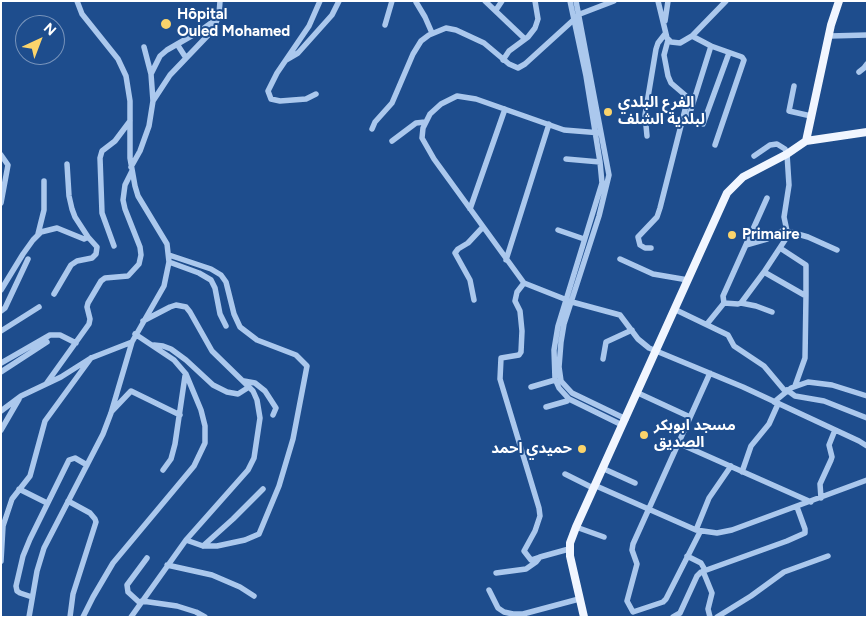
<!DOCTYPE html>
<meta charset="utf-8">
<style>
body{margin:0}
#map{position:relative;width:868px;height:618px;overflow:hidden;background:#1e4d8d;font-family:Figtree,sans-serif}
canvas{display:block}
.frame{position:absolute;inset:0;border:2px solid #fff;pointer-events:none}
.north{position:absolute;left:15px;top:15px;width:50px;height:50px;box-sizing:border-box;background:#1e4d8d;border:1px solid #7894bb;border-radius:50%;rotate:43deg;font-size:14px;font-weight:700;line-height:20px;text-align:center;color:#fff}
.north::after{content:'';display:block;margin:auto;width:18px;height:22px;background:#fbd46b;clip-path:polygon(50% 0,100% 100%,50% 72%,0 100%)}
</style>
<div id="map">
<canvas width="868" height="618"></canvas>
<div class="frame"></div>
<div class="north">N</div>
</div>
<script>
const ctx = document.querySelector('canvas').getContext('2d');
ctx.lineJoin = 'round';
function shape(rows) {
  const path = new Path2D();
  for (const r of rows) {
    path.moveTo(r[0], r[1]);
    for (let i = 2; i < r.length; i += 2) path.lineTo(r[i], r[i + 1]);
  }
  return path;
}
function strokePath(path, color, width, dash) {
  ctx.strokeStyle = color;
  ctx.lineWidth = width;
  ctx.lineCap = dash ? 'butt' : 'round';
  ctx.setLineDash(dash || []);
  ctx.stroke(path);
}
function drawText(font, color, halo, rows, align = 'center') {
  ctx.font = font + ' Figtree,"Noto Sans Arabic",sans-serif';
  ctx.lineWidth = 4;
  ctx.setLineDash([]);
  ctx.textBaseline = 'middle';
  ctx.strokeStyle = halo;
  ctx.fillStyle = color;
  for (const [text, x, y, turn = 0] of rows) {
    ctx.save();
    ctx.translate(x, y);
    ctx.rotate((+turn || 0) * Math.PI / 180);
    ctx.textAlign = isNaN(turn) ? turn : align;
    if (halo) ctx.strokeText(text, 0, 0);
    ctx.fillText(text, 0, 0);
    ctx.restore();
  }
}
strokePath(shape([
 [485,1,525,39],
 [570,1,586,76,600,162,602,183,558,326,554,350,555,379,559,388,569,399,622,425],
 [576,1,609,175,599,216,564,324,561,342,559,367,561,381,572,393,626,419],
 [658,1,667,38,671,42,680,43,692,36,726,1],
 [416,2,425,17,432,33],
 [496,10,502,1],
 [665,21,668,1],
 [385,25,392,1],
 [830,36,867,35],
 [177,44,186,58],
 [711,46,742,57,744,60,715,145],
 [144,47,151,74],
 [286,60,298,53,332,15,339,1],
 [503,60,509,51,528,37,535,28,538,19,535,1],
 [859,72,864,68,867,64],
 [794,86,789,111,811,116],
 [316,94,306,99,280,101,271,99,268,91,277,73,309,26,320,1],
 [153,101,170,75,213,30,219,15,220,1],
 [689,116,711,46,692,36],
 [703,124,729,53],
 [372,129,375,122,392,103,413,54,421,41,429,35,446,28,456,30,484,43,509,64,518,68,525,64,580,14,614,1],
 [601,133,564,130,476,99,457,96,441,104,430,114,423,128,422,138,434,159,524,283,572,302,620,315,638,339,649,348,743,387,859,441,867,446],
 [647,136,645,115,656,49,658,43,665,34],
 [392,141,416,123,425,122],
 [1,155,8,165,1,203],
 [754,156,770,145,777,144,785,149,787,154,789,185,784,217,787,231,808,237,837,250],
 [566,159,600,162],
 [131,167,140,151,149,126,153,101,151,74,160,56,167,50,200,31,218,18],
 [470,209,505,109],
 [558,230,584,239],
 [38,234,44,210,44,181],
 [746,245,767,239,784,230,788,233,787,237,764,272,806,296,805,358,795,386],
 [114,246,102,213,100,158,102,151,115,141,130,121],
 [651,248,645,248,640,245,638,237,657,217,660,208,687,102,685,95,671,83,668,76,664,55,668,40],
 [780,248,806,265,806,296],
 [169,255,211,269,221,275,226,282,234,314,240,327,257,340,296,355,307,366,293,439,279,486,259,534,245,540,217,546,203,546,186,540],
 [620,259,653,274,688,280],
 [506,260,549,124],
 [169,262,199,273,211,280,215,288,220,314,226,326],
 [524,283,517,292,515,301,520,311,522,331,521,352,519,355,501,358,500,379,539,508,540,516,535,531,524,551,531,560,540,557],
 [1,290,23,254,33,240,41,232,57,228,84,239,88,237,75,217,72,209,69,196,67,164],
 [54,294,71,265,77,261,92,258,96,254,97,247,88,237],
 [474,300,470,280,455,253,458,249,468,243,482,228],
 [724,303,723,296,767,198],
 [741,303,756,306,772,312],
 [674,309,728,335,734,346,764,366,785,391],
 [1,311,5,308,28,259],
 [707,324,724,303,738,304,741,303,764,272],
 [1,331,39,307],
 [154,345,163,346,171,349,186,360,213,385,227,392,238,394,249,387],
 [603,359,606,342,632,330],
 [1,363,50,335,60,335,76,343],
 [1,372,47,342],
 [244,381,255,383,265,391,276,408,273,415],
 [46,384,89,324,90,319,87,307,88,303,101,281,105,278,128,276,139,264,141,255,140,247,125,209,123,200,125,185,132,171],
 [531,387,555,380],
 [787,390,795,396,824,401,867,418],
 [638,393,690,417],
 [774,402,791,388,808,382,832,385,867,396],
 [546,407,567,401,569,399],
 [1,411,21,396,61,377,91,358,132,342],
 [112,411,131,391,180,415],
 [1,430,19,399],
 [678,443,811,502],
 [602,468,635,483],
 [163,470,171,459,175,444,185,376],
 [742,472,751,446,769,424,778,404],
 [565,474,593,488],
 [594,485,696,530,717,533,732,530,867,480],
 [19,489,47,503],
 [821,498,820,484,831,460,832,457,829,445,835,430],
 [68,501,90,513,95,519,96,522,73,594,70,617],
 [576,527,604,537],
 [696,530,709,498,731,466],
 [700,532,666,599,663,602,633,612,627,601,637,564,632,550,633,544,710,373],
 [203,546,233,519,263,489],
 [687,556,701,563,705,570],
 [1,561,3,526,12,499,30,476,45,421,91,358],
 [167,565,212,575,240,587,254,596],
 [703,571,712,593,708,609,710,617],
 [496,573,526,569,536,562,540,557,569,549],
 [489,590,498,608,504,612,513,614,523,614,579,599],
 [32,597,20,593,17,591,16,586,23,556,30,539,69,460,75,458,87,465],
 [142,601,177,606,196,612,205,617],
 [140,603,128,592,127,585,147,558],
 [29,617,37,571,44,548,103,434,111,413,132,342,164,286,169,262,167,244,138,196,135,186,130,158,130,101,126,76,118,59,82,14,77,1],
 [83,617,93,597,113,563,194,466,205,443,205,426,201,410,186,374,174,360,135,334],
 [131,617,186,540,248,470,254,458,260,418,257,400,253,391,212,351,190,312,186,307,176,305,170,307,143,321],
 [673,617,680,613,697,576,701,572,787,541,805,533,805,529,797,507],
 [717,617,751,596,784,572,828,556]
]), '#abc8ed', 5.5);
strokePath(shape([
 [806,141,867,132],
 [584,617,570,556,570,543,576,527,727,193,743,177,787,154,806,141,831,25,839,1]
]), '#f1f6ff', 8);
for (const [x, y, r, color] of [
 [166,24,6,"#fbd46b"],
 [608,112,5,"#fbd46b"],
 [732,235,5,"#fbd46b"],
 [644,435,5,"#fbd46b"],
 [582,449,5,"#fbd46b"]
]) {
  const dot = new Path2D();
  dot.arc(x, y, r, 0, 2 * Math.PI);
  ctx.fillStyle = color;
  ctx.fill(dot);
  strokePath(dot, '#1e4d8d', 2);
}
drawText('bold 15px', '#fff', '#1e4d8d', [
 ["Hôpital",177,15],
 ["Ouled Mohamed",177,32],
 ["الفرع البلدي",618,103],
 ["لبلدية الشلف",618,120],
 ["Primaire",742,235],
 ["مسجد ابوبكر",654,426],
 ["الصديق",654,443],
 ["حميدي احمد",572,449,"right"]
], 'left');
</script>
